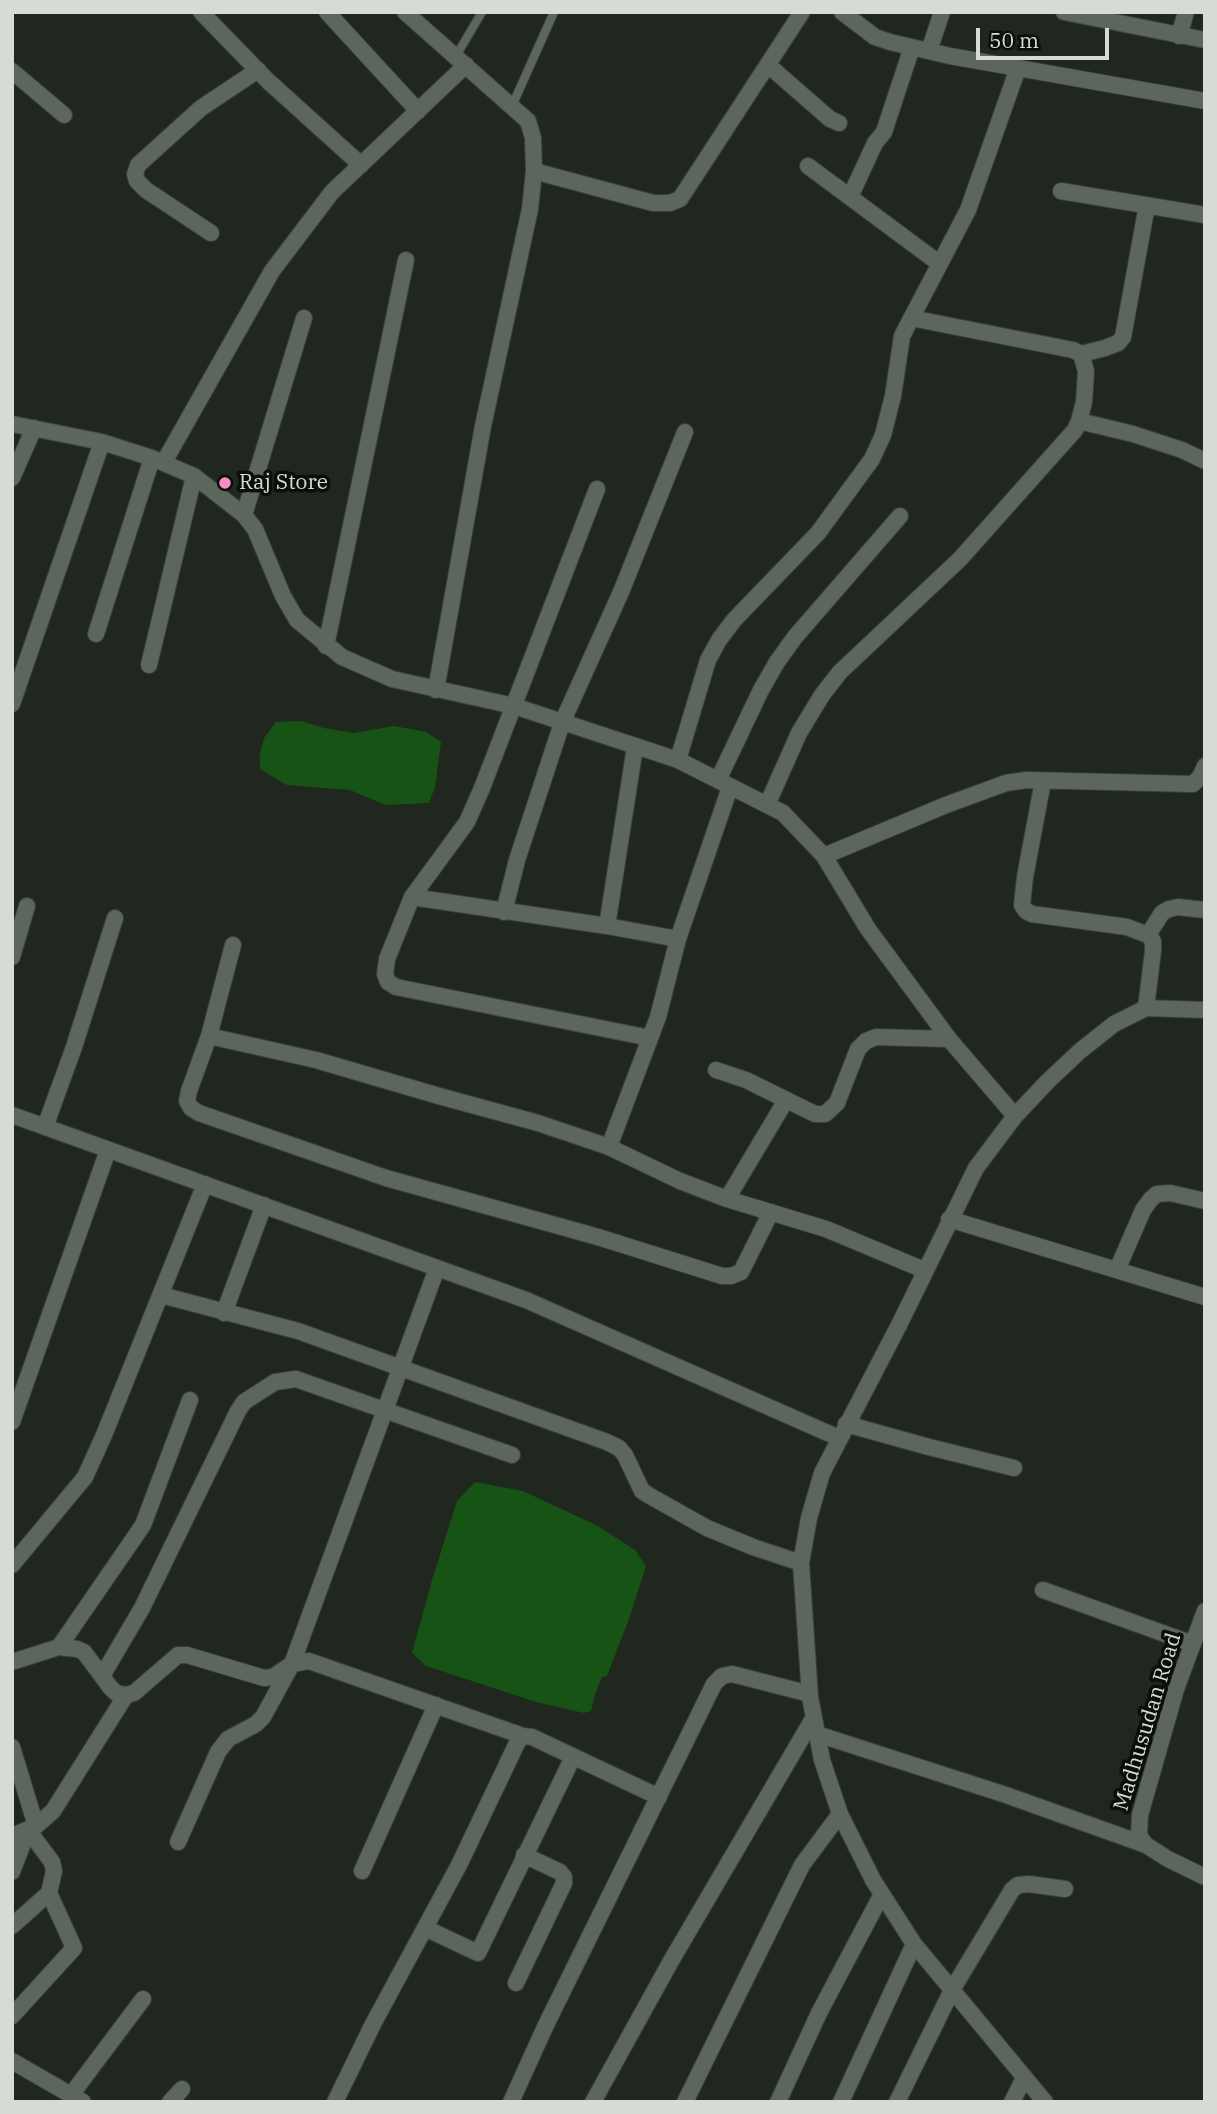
<!DOCTYPE html>
<style>
body{margin:0}
#map{position:relative;width:1217px;height:2114px;overflow:hidden;background:#20271f;font-family:"IBM Plex Serif",serif}
canvas{display:block}
.frame{position:absolute;inset:0;border:14px solid #d6dbd5;pointer-events:none}
.scale{position:absolute;left:976px;top:28px;width:133px;height:32px;box-sizing:border-box;border:4px solid #d6dbd5;border-top:0;padding-left:9px;font-size:21px;line-height:24px;white-space:nowrap;color:#d6dbd5;-webkit-text-stroke:5px #0b0f0b;paint-order:stroke}
</style>
<div id="map">
<canvas width="1217" height="2114"></canvas>
<div class="frame"></div>
<div class="scale">50 m</div>
</div>
<script>
const ctx = document.querySelector('canvas').getContext('2d');
ctx.lineJoin = 'round';
function paint(path, color) {
  ctx.fillStyle = color;
  ctx.fill(path, 'evenodd');
}
function shape(rows) {
  const path = new Path2D();
  for (const r of rows) {
    path.moveTo(r[0], r[1]);
    for (let i = 2; i < r.length; i += 2) path.lineTo(r[i], r[i + 1]);
  }
  return path;
}
function strokePath(path, color, width, dash) {
  ctx.strokeStyle = color;
  ctx.lineWidth = width;
  ctx.lineCap = dash ? 'butt' : 'round';
  ctx.setLineDash(dash || []);
  ctx.stroke(path);
}
function drawText(font, color, halo, rows, align = 'center') {
  ctx.font = font + ' "IBM Plex Serif",serif';
  ctx.lineWidth = 7;
  ctx.setLineDash([]);
  ctx.textBaseline = 'middle';
  ctx.strokeStyle = halo;
  ctx.fillStyle = color;
  for (const [text, x, y, turn = 0] of rows) {
    ctx.save();
    ctx.translate(x, y);
    ctx.rotate((+turn || 0) * Math.PI / 180);
    ctx.textAlign = isNaN(turn) ? turn : align;
    if (halo) ctx.strokeText(text, 0, 0);
    ctx.fillText(text, 0, 0);
    ctx.restore();
  }
}
paint(shape([
 [301,721,324,728,353,733,394,726,426,732,441,742,435,787,429,803,386,805,350,790,287,785,260,769,260,755,264,738,276,722],
 [475,1482,523,1491,598,1526,635,1550,646,1566,629,1619,607,1676,602,1677,595,1694,591,1711,584,1713,536,1702,426,1666,412,1653,432,1580,457,1501]
]), '#165315');
const lane = shape([
 [456,56,482,12],
 [512,106,554,12]
]);
const street = shape([
 [201,12,268,81,361,165],
 [327,12,418,111],
 [405,12,528,121,533,138,534,171,530,209,483,426,436,690],
 [842,12,875,37,890,42,950,56,1205,101],
 [1064,12,1205,40],
 [1179,36,1186,12],
 [929,51,942,12],
 [768,65,830,119,839,123],
 [12,71,64,115],
 [808,166,940,264],
 [534,171,653,203,670,203,680,199,802,12],
 [1061,191,1205,215],
 [850,197,875,143,884,132,912,47],
 [211,233,146,190,137,181,135,174,138,165,201,108,258,70],
 [1081,354,1105,348,1118,343,1123,337,1147,205],
 [1079,421,1133,434,1182,450,1205,461],
 [12,424,102,442,152,458,194,476,244,515,255,529,283,596,297,620,342,657,392,679,514,706,678,760,783,813,824,856,868,929,949,1039,1015,1116],
 [164,462,272,271,332,192,466,65],
 [12,478,34,428],
 [597,489,482,788,467,822,412,897,387,959,385,974,388,982,396,987,650,1038],
 [244,515,304,318],
 [96,634,152,458],
 [326,646,406,260],
 [149,665,194,476],
 [12,704,102,442],
 [678,760,708,660,719,640,734,620,818,533,872,459,883,435,893,396,902,336,968,210,1018,68],
 [718,780,761,690,777,662,795,637,900,516],
 [1043,781,1025,877,1022,905,1026,911,1032,914,1127,927,1148,935,1153,941,1153,951,1146,1008],
 [767,805,799,733,822,695,840,672,960,559,1075,430,1079,421,1084,402,1086,371,1081,354,1073,350,911,318],
 [824,856,946,805,1006,783,1027,780,1193,784,1200,777,1205,766],
 [412,897,607,926,678,939],
 [504,912,517,860,562,723,621,592,685,432],
 [607,926,635,747],
 [1148,935,1162,913,1169,909,1178,907,1205,910],
 [233,945,209,1036,189,1091,187,1101,191,1108,199,1113,386,1178,598,1237,722,1276,731,1276,741,1272,771,1212],
 [12,957,27,906],
 [209,1036,316,1060,439,1096,538,1123,609,1147,680,1181,727,1199,826,1229,924,1270],
 [716,1070,746,1080,815,1114,825,1114,837,1103,858,1049,866,1041,876,1037,949,1039],
 [12,1115,526,1300,839,1438],
 [45,1127,74,1047,115,918],
 [609,1147,658,1017,678,939,730,787],
 [727,1199,786,1100],
 [949,1219,1205,1297],
 [1117,1270,1143,1210,1151,1199,1157,1194,1170,1193,1205,1201],
 [161,1295,298,1331,607,1442,619,1448,625,1455,642,1491,650,1496,707,1528,753,1547,801,1563],
 [224,1313,264,1205],
 [12,1422,108,1150],
 [846,1424,929,1447,1014,1468],
 [12,1565,85,1477,104,1435,205,1184],
 [1043,1590,1193,1644],
 [59,1647,143,1525,190,1400],
 [12,1662,59,1647,77,1649,84,1652,110,1687,116,1693,126,1695,134,1693,178,1655,187,1655,264,1678,273,1677,292,1664,309,1661,523,1736],
 [102,1676,142,1608,238,1411,244,1402,275,1382,296,1379,512,1455],
 [817,1734,1006,1795,1146,1845,1168,1859,1205,1877],
 [12,1747,36,1826],
 [12,1836,36,1826,53,1811,126,1695],
 [178,1842,218,1752,228,1739,256,1724,263,1717,292,1664,437,1268],
 [1146,1845,1139,1836,1140,1815,1176,1689,1205,1611],
 [362,1871,436,1705],
 [12,1872,28,1830],
 [12,1926,49,1893],
 [425,1928,478,1953,573,1757],
 [516,1983,564,1883,564,1877,560,1872,524,1855],
 [12,2016,74,1948,49,1893,54,1871,52,1862,28,1830],
 [12,2061,83,2102],
 [71,2095,143,1999],
 [170,2102,182,2089],
 [335,2102,373,2024,459,1865,518,1741,523,1736,532,1737,659,1797],
 [511,2102,545,2027,714,1684,722,1676,732,1674,810,1694],
 [593,2102,671,1961,814,1717],
 [685,2102,802,1865,840,1814],
 [778,2102,819,2013,882,1894],
 [841,2102,914,1944],
 [897,2102,952,1990,1012,1890,1018,1885,1029,1884,1065,1889],
 [1012,2102,1024,2078],
 [1045,2102,914,1944,873,1880,840,1814,822,1760,810,1697,801,1563,809,1518,822,1473,899,1325,976,1168,1015,1116,1048,1081,1080,1051,1114,1024,1146,1008,1205,1010]
]);
strokePath(lane, '#3a413a', 10);
strokePath(street, '#3a413a', 18);
strokePath(lane, '#5d665c', 8);
strokePath(street, '#5d665c', 16);
for (const [x, y, r, color] of [
 [225,483,7,"#fd8ec0"]
]) {
  const dot = new Path2D();
  dot.arc(x, y, r, 0, 2 * Math.PI);
  ctx.fillStyle = color;
  ctx.fill(dot);
  strokePath(dot, '#0b0f0b', 2.5);
}
drawText('21px', '#d6dbd5', '#0b0f0b', [
 ["Raj Store",239,483]
], 'left');
drawText('21px', '#d6dbd5', '#0b0f0b', [
 ["Madhusudan Road",1148,1722,-73]
]);
</script>
